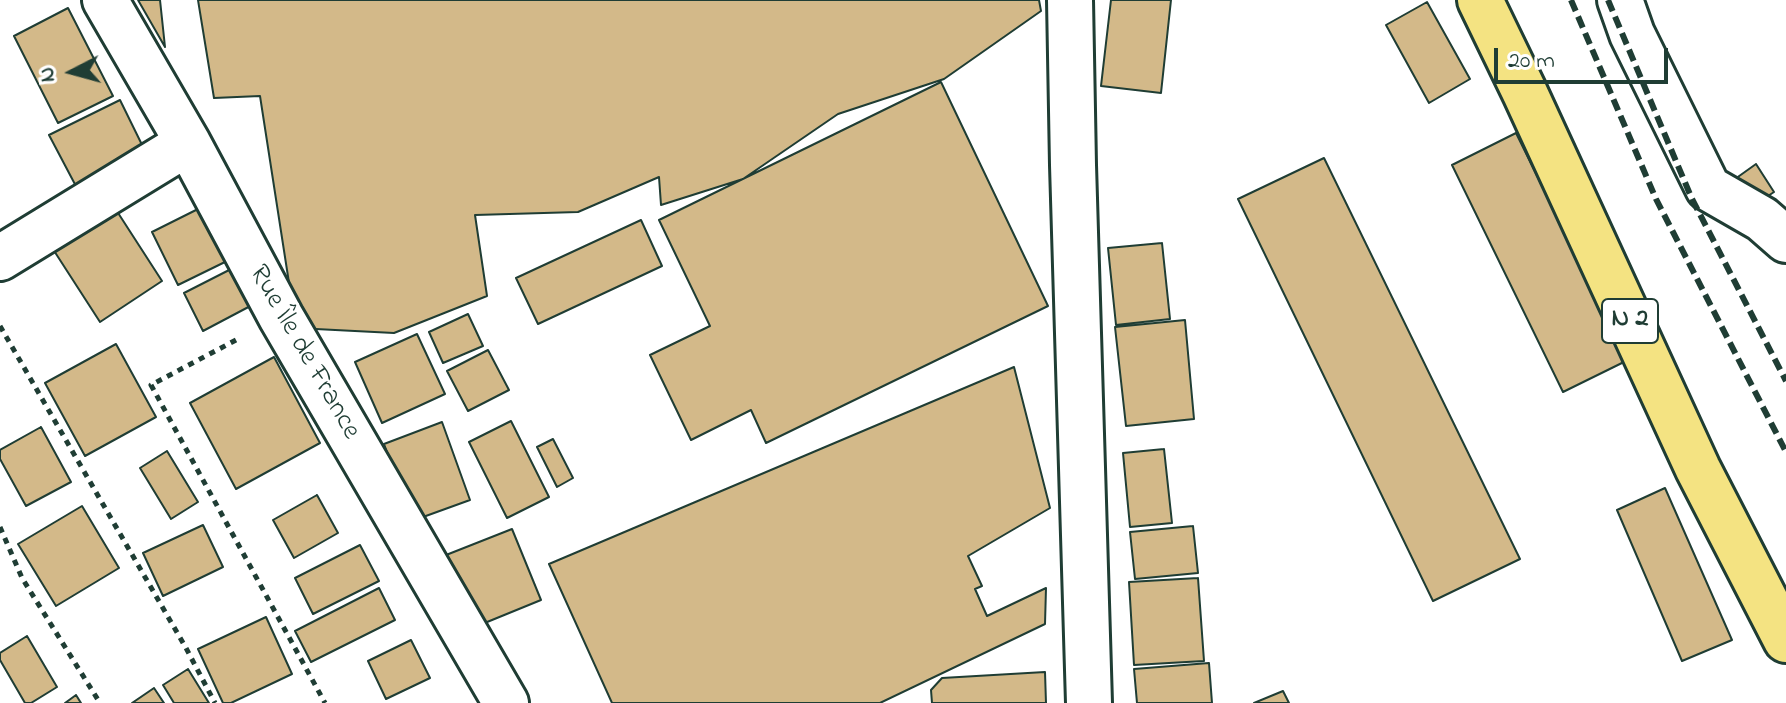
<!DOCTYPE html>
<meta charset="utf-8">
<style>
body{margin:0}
#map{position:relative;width:1786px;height:703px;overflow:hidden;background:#fff;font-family:"Indie Flower",sans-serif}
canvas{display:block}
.north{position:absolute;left:32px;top:32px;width:80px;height:80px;-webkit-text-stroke:6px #fff;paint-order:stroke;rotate:264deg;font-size:22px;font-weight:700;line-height:32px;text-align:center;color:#1f3d34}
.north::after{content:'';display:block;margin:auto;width:28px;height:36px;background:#1f3d34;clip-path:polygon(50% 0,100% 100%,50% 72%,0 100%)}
.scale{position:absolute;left:1494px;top:48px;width:174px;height:36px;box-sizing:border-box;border:4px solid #1f3d34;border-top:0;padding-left:10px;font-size:24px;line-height:28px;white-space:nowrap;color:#1f3d34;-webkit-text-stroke:6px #fff;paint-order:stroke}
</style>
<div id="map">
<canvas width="1786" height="703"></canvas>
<div class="north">N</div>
<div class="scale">20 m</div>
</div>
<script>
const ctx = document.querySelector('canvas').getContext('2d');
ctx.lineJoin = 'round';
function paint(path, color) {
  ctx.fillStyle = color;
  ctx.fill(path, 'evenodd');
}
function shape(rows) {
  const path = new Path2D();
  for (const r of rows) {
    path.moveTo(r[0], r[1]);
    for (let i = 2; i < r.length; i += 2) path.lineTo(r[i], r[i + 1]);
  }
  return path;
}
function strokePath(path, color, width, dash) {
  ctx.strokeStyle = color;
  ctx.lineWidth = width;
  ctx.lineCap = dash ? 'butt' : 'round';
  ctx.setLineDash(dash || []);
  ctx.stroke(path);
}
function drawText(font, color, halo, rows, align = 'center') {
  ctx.font = font + ' "Indie Flower",sans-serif';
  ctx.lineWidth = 6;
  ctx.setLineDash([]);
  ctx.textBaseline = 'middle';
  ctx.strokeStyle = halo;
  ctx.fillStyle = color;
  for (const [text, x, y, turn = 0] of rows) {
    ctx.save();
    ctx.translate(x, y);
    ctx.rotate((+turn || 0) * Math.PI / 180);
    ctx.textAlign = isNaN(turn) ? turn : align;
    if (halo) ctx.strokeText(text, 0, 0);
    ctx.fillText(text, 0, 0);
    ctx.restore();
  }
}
const building = shape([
 [138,0,160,0,165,47,138,0],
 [198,0,1039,0,1041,11,944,79,838,114,743,179,661,205,659,177,578,212,475,215,487,296,394,333,296,328,260,96,214,98,198,0],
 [1111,0,1171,0,1161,93,1101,86,1111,0],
 [1427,2,1470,79,1429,103,1386,25,1427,2],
 [68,8,113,96,58,123,14,36,68,8],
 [941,82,1048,306,766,443,751,410,691,440,650,355,710,326,659,220,941,82],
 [120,100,147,155,78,190,49,135,120,100],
 [1516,133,1628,360,1563,392,1452,165,1516,133],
 [1324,158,1520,559,1433,601,1238,199,1324,158],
 [1756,164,1774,192,1753,206,1735,179,1756,164],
 [111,202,162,281,100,322,49,243,111,202],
 [200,208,227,261,178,285,152,232,200,208],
 [641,220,662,266,538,324,516,278,641,220],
 [1162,243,1170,319,1116,325,1108,248,1162,243],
 [237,266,256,303,203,331,184,293,237,266],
 [468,314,483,346,443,363,429,332,468,314],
 [1185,320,1194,419,1126,426,1115,327,1185,320],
 [417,334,445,394,382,423,355,362,417,334],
 [116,344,156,417,85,456,45,383,116,344],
 [488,350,509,390,468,411,447,371,488,350],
 [274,357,320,443,236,489,190,403,274,357],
 [1014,367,1050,508,968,556,982,586,975,589,987,616,1046,588,1045,624,880,703,612,703,549,564,1014,367],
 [511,421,549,497,507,518,469,442,511,421],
 [442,422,470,500,412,521,384,444,442,422],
 [41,427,71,482,26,506,0,459,0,450,41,427],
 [553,439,573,478,557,487,537,447,553,439],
 [1164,449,1172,523,1130,527,1123,453,1164,449],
 [167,451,198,502,171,519,140,468,167,451],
 [1665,488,1732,640,1682,661,1617,510,1665,488],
 [317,495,338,533,294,558,273,520,317,495],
 [82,506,119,568,56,606,18,544,82,506],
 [203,525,223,567,163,596,143,553,203,525],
 [1193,526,1198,573,1135,579,1130,532,1193,526],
 [512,529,541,600,470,629,441,557,512,529],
 [360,545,379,581,313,614,295,578,360,545],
 [1198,578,1204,661,1134,665,1129,582,1198,578],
 [379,588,395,620,311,662,295,631,379,588],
 [266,617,292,674,231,703,223,703,198,649,266,617],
 [27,636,57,687,31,703,25,703,0,660,0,653,27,636],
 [411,640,430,678,386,699,368,661,411,640],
 [1209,663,1212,703,1137,703,1134,669,1209,663],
 [188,669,209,703,174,703,163,685,188,669],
 [1045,672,1046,703,932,703,931,690,942,678,1045,672],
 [154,688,164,703,132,703,154,688],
 [1283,691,1289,703,1254,703,1283,691],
 [76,695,81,703,65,703,76,695]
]);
paint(building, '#d3b989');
strokePath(building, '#1f3d34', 2);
const minor = shape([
 [105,0,188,143,281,317,506,703],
 [1070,0,1073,165,1089,703],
 [1620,0,1632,34,1708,188,1762,219,1786,240],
 [0,258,188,143]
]);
const primary = shape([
 [1480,0,1525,93,1698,469,1786,640]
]);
strokePath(minor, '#1f3d34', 50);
strokePath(primary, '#1f3d34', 50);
strokePath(shape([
 [0,326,186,648,215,703],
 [236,340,151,385,325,703],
 [0,527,22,578,100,703]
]), '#1f3d34', 5, [6, 6]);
strokePath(minor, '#fff', 44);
strokePath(primary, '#f4e382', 44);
strokePath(shape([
 [1571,0,1656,199,1786,452],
 [1608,0,1692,199,1786,381]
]), '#1f3d34', 6, [12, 6]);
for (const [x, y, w] of [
 [1630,321,56]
]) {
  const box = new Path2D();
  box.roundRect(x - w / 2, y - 22, w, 44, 6);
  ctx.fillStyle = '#fff';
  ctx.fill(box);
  strokePath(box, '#1f3d34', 2);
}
drawText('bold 26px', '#1f3d34', null, [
 ["N 2",1630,321]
]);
drawText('28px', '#1f3d34', '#fff', [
 ["Rue Île de France",303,353,60]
]);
</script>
